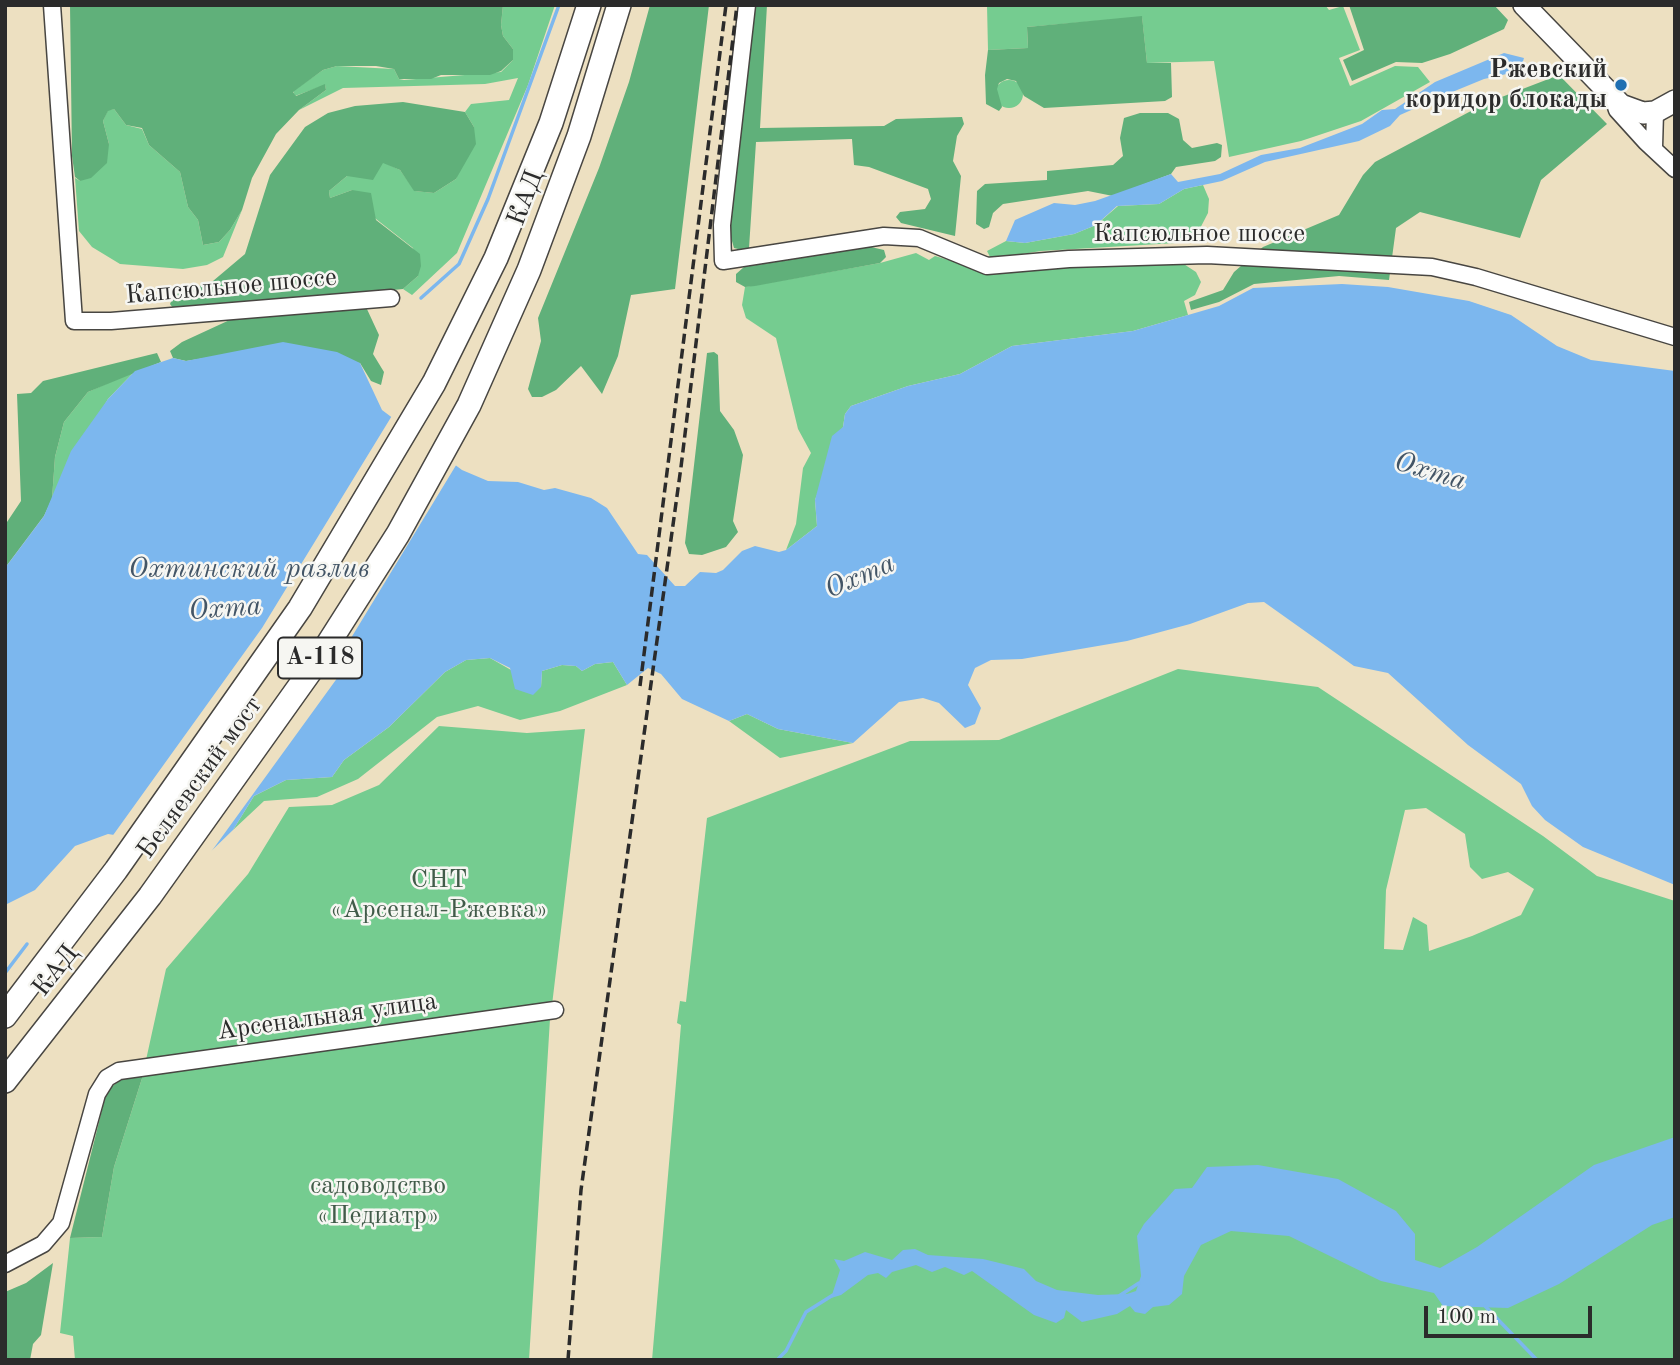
<!DOCTYPE html>
<meta charset="utf-8">
<style>
body{margin:0}
#map{position:relative;width:1680px;height:1365px;overflow:hidden;background:#ede0c1;font-family:"Old Standard TT",serif}
canvas{display:block}
.frame{position:absolute;inset:0;border:7px solid #2b2b2b;pointer-events:none}
.scale{position:absolute;left:1424px;top:1306px;width:168px;height:32px;box-sizing:border-box;border:4px solid #2b2b2b;border-top:0;padding-left:9px;font-size:21px;line-height:24px;white-space:nowrap;color:#2b2b2b;-webkit-text-stroke:5px #f6f6f2;paint-order:stroke}
</style>
<div id="map">
<canvas width="1680" height="1365"></canvas>
<div class="frame"></div>
<div class="scale">100 m</div>
</div>
<script>
const ctx = document.querySelector('canvas').getContext('2d');
ctx.lineJoin = 'round';
function paint(path, color) {
  ctx.fillStyle = color;
  ctx.fill(path, 'evenodd');
}
function shape(rows) {
  const path = new Path2D();
  for (const r of rows) {
    if (r.length === 3) {
      path.moveTo(r[0] + r[2], r[1]);
      path.arc(r[0], r[1], r[2], 0, 2 * Math.PI);
      continue;
    }
    path.moveTo(r[0], r[1]);
    for (let i = 2; i < r.length; i += 2) path.lineTo(r[i], r[i + 1]);
  }
  return path;
}
function strokePath(path, color, width, dash) {
  ctx.strokeStyle = color;
  ctx.lineWidth = width;
  ctx.lineCap = dash ? 'butt' : 'round';
  ctx.setLineDash(dash || []);
  ctx.stroke(path);
}
function drawText(font, color, halo, rows, align = 'center') {
  ctx.font = font + ' "Old Standard TT",serif';
  ctx.lineWidth = 5;
  ctx.setLineDash([]);
  ctx.textBaseline = 'middle';
  ctx.strokeStyle = halo;
  ctx.fillStyle = color;
  for (const [text, x, y, turn = 0] of rows) {
    ctx.save();
    ctx.translate(x, y);
    ctx.rotate((+turn || 0) * Math.PI / 180);
    ctx.textAlign = isNaN(turn) ? turn : align;
    if (halo) ctx.strokeText(text, 0, 0);
    ctx.fillText(text, 0, 0);
    ctx.restore();
  }
}
paint(shape([
 [503,5,555,5,528,85,457,253,412,295,403,289,418,276,413,248,376,219,352,190,330,198,329,191,347,176,383,162,400,170,415,191,434,193,456,179,474,127,465,112,471,104,509,100,518,78,485,84,343,88,299,110,326,90,325,85,295,96,293,91,323,70,337,66,394,69,399,79,404,80,501,72,513,60,513,49,503,36,501,25],
 [987,5,1325,5,1329,10,1343,6,1360,50,1339,58,1350,86,1395,66,1418,67,1430,82,1361,121,1301,141,1229,157,1214,61,1147,63,1142,17,1027,27,1028,48,988,50],
 [1009,94,14],
 [114,109,126,125,142,129,149,145,180,172,188,207,198,220,203,245,219,242,230,230,242,210,223,257,207,265,183,269,120,264,92,247,79,231,75,178,80,181,109,144,103,121,108,110],
 [1203,185,1209,199,1208,213,1193,242,1041,251,991,259,987,251,1006,241,1025,243,1074,234,1096,225,1118,206,1159,204,1184,189],
 [916,253,929,260,935,256,979,269,1176,259,1196,272,1201,282,1195,295,1184,301,1188,315,1133,331,1012,346,960,374,908,386,851,406,845,414,843,427,815,500,817,526,786,550,796,524,803,468,811,453,798,429,776,338,746,318,742,305,745,287,880,263],
 [135,371,108,399,52,499,55,457,64,422,88,392],
 [490,658,541,687,542,671,562,665,576,666,582,671,595,664,613,662,627,685,560,711,520,720,478,706,437,717,358,779,317,797,264,801,233,830,254,796,286,780,332,777,344,760,389,727,445,672,466,660],
 [1178,669,1318,687,1543,836,1597,876,1675,901,1675,1360,652,1360,681,1025,677,1023,680,1001,686,1002,707,818,910,741,999,740],
 [1426,808,1465,834,1470,867,1482,879,1508,872,1534,889,1521,915,1472,936,1429,951,1427,925,1413,917,1403,950,1384,949,1386,890,1405,810],
 [747,714,778,729,853,743,780,758,729,721],
 [439,726,527,733,585,729,552,1005,146,1060,166,969,248,874,289,807,332,805,379,785],
 [550,1019,529,1360,75,1360,73,1336,60,1333,70,1238,102,1237,114,1167,144,1072]
]), '#75cc90');
paint(shape([
 [70,5,503,5,501,25,503,36,513,49,513,60,501,71,490,75,441,75,431,79,399,79,394,69,376,66,337,66,323,70,293,92,296,96,325,84,326,90,299,110,276,134,252,178,242,210,230,230,219,242,203,245,198,220,188,207,180,172,149,145,142,128,126,125,114,109,108,111,103,121,109,144,107,163,91,178,80,181,75,177,72,156],
 [650,5,709,5,675,289,631,295,618,356,602,394,581,366,556,390,542,397,532,397,528,389,541,341,538,318,599,168,629,82],
 [754,5,767,5,760,128,884,126,896,119,962,117,964,124,957,136,953,161,961,176,955,236,901,223,896,217,900,212,925,209,931,199,928,189,869,167,854,165,852,139,756,142,749,248,746,251,734,248,730,234],
 [1349,5,1494,5,1508,20,1504,29,1450,54,1422,63,1396,62,1352,81,1343,60,1364,50],
 [1142,16,1147,63,1171,63,1172,97,1165,101,1044,108,1024,96,1016,81,1007,79,999,83,997,89,1002,107,999,111,986,104,985,75,988,50,1028,48,1027,27],
 [1559,75,1607,124,1541,180,1520,238,1420,212,1396,228,1389,280,1339,276,1254,284,1219,302,1191,310,1189,302,1223,290,1234,272,1263,247,1339,215,1363,175,1375,162,1486,103],
 [403,102,465,112,474,127,476,144,456,179,434,193,414,191,400,170,383,163,373,180,347,176,329,191,330,198,352,190,371,193,376,220,420,254,421,266,418,276,403,289,176,312,170,304,174,295,213,281,245,254,270,175,305,127,328,113,355,106],
 [1140,113,1168,113,1179,119,1183,140,1192,148,1217,143,1222,145,1221,157,1215,161,1176,167,1171,174,1113,196,1088,191,1003,204,993,213,989,227,984,229,976,224,977,191,985,184,1047,180,1047,171,1113,165,1123,156,1120,138,1124,118],
 [871,247,884,250,886,257,880,263,755,286,745,287,736,282,736,274,744,267],
 [366,307,379,335,373,354,384,372,381,385,371,381,360,363,224,355,186,361,173,358,170,351,182,342,234,318],
 [714,352,718,355,720,411,734,430,743,455,733,521,738,532,726,547,702,555,689,554,685,543,707,353],
 [157,353,161,362,88,392,64,422,55,457,52,499,44,516,5,568,5,525,21,501,17,394,31,393,43,381],
 [144,1072,114,1167,102,1237,70,1238,105,1098,110,1088,123,1078],
 [53,1263,41,1335,33,1344,30,1360,5,1360,5,1292,26,1283]
]), '#60b07a');
paint(shape([
 [1504,53,1524,58,1520,71,1484,79,1445,95,1400,115,1390,126,1359,141,1265,162,1222,181,1184,189,1159,204,1117,206,1096,225,1074,234,1025,243,1006,241,1015,220,1054,203,1075,205,1095,201,1171,174,1178,182,1220,174,1261,155,1300,148,1362,124,1382,110,1395,109,1435,82],
 [1342,284,1388,287,1469,301,1511,315,1557,346,1591,360,1675,371,1675,885,1583,847,1545,820,1532,806,1521,784,1468,745,1388,673,1354,666,1264,602,1248,603,1190,624,1127,641,1022,659,991,660,975,668,968,685,981,708,975,724,965,728,939,703,923,698,899,702,853,743,778,729,747,714,729,721,682,699,661,674,648,668,627,685,613,662,595,664,582,671,576,666,562,665,542,671,541,687,533,695,515,689,510,668,490,658,466,660,445,672,389,727,344,760,332,777,286,780,254,796,233,830,203,859,139,839,108,834,75,846,35,890,5,905,5,568,44,516,71,451,108,399,135,371,173,358,186,361,283,342,337,352,360,363,382,410,462,470,488,481,518,482,544,490,555,488,591,498,607,508,638,554,647,555,675,586,685,586,700,572,716,573,723,570,742,551,755,546,779,552,786,550,817,526,815,500,832,436,843,427,845,414,851,406,908,386,960,374,1012,346,1133,331,1219,306,1253,288],
 [1675,1137,1675,1217,1652,1225,1559,1284,1508,1308,1443,1306,1434,1293,1381,1281,1289,1236,1231,1231,1201,1245,1184,1276,1182,1294,1169,1305,1153,1307,1145,1314,1135,1312,1130,1306,1117,1314,1082,1322,1066,1310,1064,1318,1056,1323,1034,1315,972,1271,964,1275,945,1267,932,1272,916,1265,892,1272,886,1278,878,1273,868,1275,841,1295,831,1298,840,1270,834,1259,844,1261,865,1252,892,1260,903,1250,915,1249,928,1255,983,1259,1024,1269,1036,1281,1057,1290,1098,1295,1127,1294,1136,1291,1141,1276,1137,1236,1144,1224,1175,1189,1192,1188,1207,1167,1258,1165,1338,1179,1396,1211,1415,1234,1415,1260,1440,1268,1477,1247,1594,1165]
]), '#7cb7ee');
paint(shape([
 [393,414,458,462,331,671,338,677,203,863,159,860,137,842,111,838,262,628]
]), '#ede0c1');
strokePath(shape([
 [421,298,459,264,488,199,559,5],
 [5,973,27,944],
 [1119,1296,1139,1283],
 [1485,1306,1537,1360],
 [777,1360,786,1351,806,1312,833,1295]
]), '#7cb7ee', 3.5);
const minor = shape([
 [52,5,74,321,111,321,391,298],
 [747,5,722,225,723,261,884,236,919,238,987,266,1069,259,1207,255,1432,267,1476,277,1675,337],
 [1614,101,1617,110,1646,142,1675,169],
 [1654,147,1655,112],
 [5,1264,43,1244,61,1223,97,1094,107,1078,119,1071,555,1010]
]);
const major = shape([
 [1524,5,1621,105,1643,113,1655,112,1675,101]
]);
const highway = shape([
 [5,1016,116,870,300,608,434,383,496,258,551,123,589,5],
 [5,1081,150,896,314,666,398,534,469,405,529,270,579,136,619,5]
]);
strokePath(minor, '#484642', 19);
strokePath(major, '#484642', 24);
strokePath(highway, '#484642', 26);
strokePath(minor, '#fff', 16);
strokePath(major, '#fff', 21);
strokePath(highway, '#fff', 23);
strokePath(shape([
 [640,686,726,5],
 [568,1360,581,1190,681,467,737,5]
]), '#2b2b2b', 3.5, [10, 5]);
for (const [x, y, r, color] of [
 [1621,85,7,"#1f6fb2"]
]) {
  const dot = new Path2D();
  dot.arc(x, y, r, 0, 2 * Math.PI);
  ctx.fillStyle = color;
  ctx.fill(dot);
  strokePath(dot, '#f6f6f2', 2.5);
}
for (const [x, y, w] of [
 [320,658,84]
]) {
  const box = new Path2D();
  box.roundRect(x - w / 2, y - 20.5, w, 41, 5);
  ctx.fillStyle = '#f6f6f2';
  ctx.fill(box);
  strokePath(box, '#2b2b2b', 2);
}
drawText('bold 24px', '#2b2b2b', null, [
 ["А-118",320,658]
]);
drawText('bold 26px', '#2b2b2b', '#f6f6f2', [
 ["Ржевский",1607,70],
 ["коридор блокады",1607,100]
], 'right');
drawText('26px', '#2b2b2b', '#f6f6f2', [
 ["КАД",526,198,-69],
 ["Капсюльное шоссе",1199,234],
 ["Капсюльное шоссе",231,287,-5],
 ["Беляевский мост",200,778,-54],
 ["КАД",56,971,-52],
 ["Арсенальная улица",327,1017,-8]
]);
drawText('26px', '#415b49', '#f6f6f2', [
 ["СНТ",439,880],
 ["«Арсенал-Ржевка»",439,910],
 ["садоводство",378,1186],
 ["«Педиатр»",378,1216]
]);
drawText('italic 28px', '#435566', '#f6f6f2', [
 ["Охта",1430,472,17],
 ["Охтинский разлив",249,570],
 ["Охта",860,577,-23],
 ["Охта",225,609,-4]
]);
</script>
